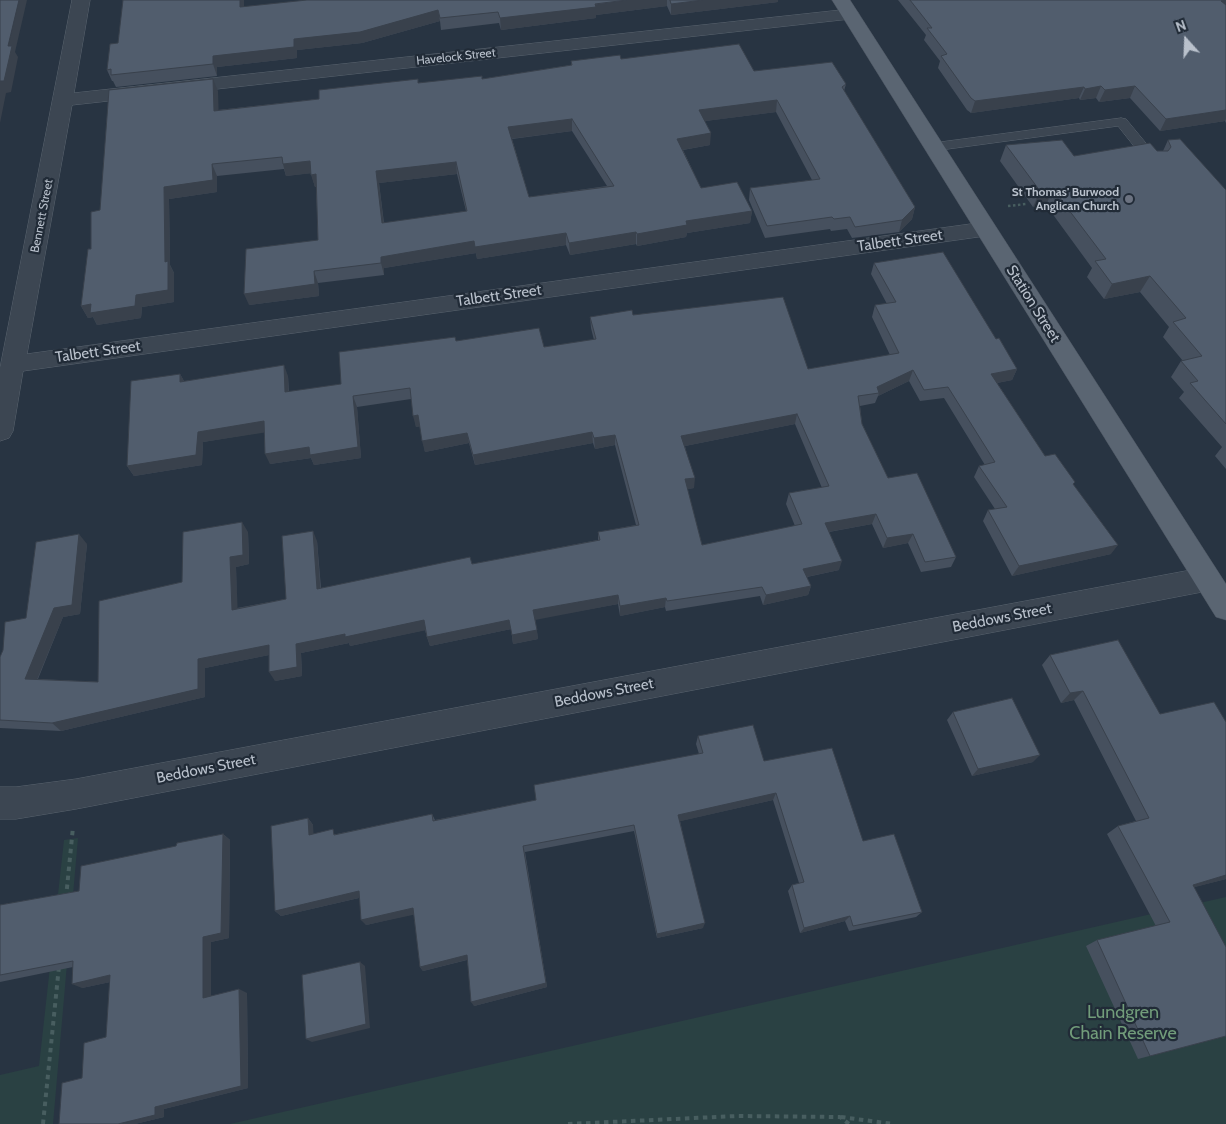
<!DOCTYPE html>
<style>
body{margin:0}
#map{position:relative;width:1226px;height:1124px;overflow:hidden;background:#283442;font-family:Cabin,sans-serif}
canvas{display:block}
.north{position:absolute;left:1161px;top:15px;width:50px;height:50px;-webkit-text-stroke:4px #212b37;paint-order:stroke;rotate:340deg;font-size:14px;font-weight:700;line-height:20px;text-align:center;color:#b9c1cc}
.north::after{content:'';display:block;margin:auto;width:18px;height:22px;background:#b9c1cc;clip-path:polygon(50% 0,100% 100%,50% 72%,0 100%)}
</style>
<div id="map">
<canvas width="1226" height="1124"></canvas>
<div class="north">N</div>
</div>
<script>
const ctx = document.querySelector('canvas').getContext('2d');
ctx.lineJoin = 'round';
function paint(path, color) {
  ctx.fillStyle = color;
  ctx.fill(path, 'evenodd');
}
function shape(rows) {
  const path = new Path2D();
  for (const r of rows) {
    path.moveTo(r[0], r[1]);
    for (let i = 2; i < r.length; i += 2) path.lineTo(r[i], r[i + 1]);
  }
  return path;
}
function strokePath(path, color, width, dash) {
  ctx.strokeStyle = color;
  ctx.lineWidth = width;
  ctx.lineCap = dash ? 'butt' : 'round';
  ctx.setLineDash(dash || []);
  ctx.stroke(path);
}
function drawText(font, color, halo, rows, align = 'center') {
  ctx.font = font + ' Cabin,sans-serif';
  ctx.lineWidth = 4.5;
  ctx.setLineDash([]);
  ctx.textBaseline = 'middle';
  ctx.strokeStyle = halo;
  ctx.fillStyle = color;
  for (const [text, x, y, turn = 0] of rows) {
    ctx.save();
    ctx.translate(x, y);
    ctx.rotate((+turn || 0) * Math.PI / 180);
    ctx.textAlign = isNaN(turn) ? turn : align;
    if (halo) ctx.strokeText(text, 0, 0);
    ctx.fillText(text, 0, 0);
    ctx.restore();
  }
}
paint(shape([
 [78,838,53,1124,0,1124,0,1075,39,1066,64,840],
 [1226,897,1226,1124,230,1124]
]), '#2a4143');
const lane = shape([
 [1121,118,1126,119,1159,159,1161,162,1159,165,1149,165,1118,126,933,151,926,147,933,143,1121,118]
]);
const street = shape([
 [72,0,90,0,74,93,850,9,856,10,859,14,856,18,850,19,72,105,27,354,985,222,993,224,996,229,993,234,985,236,23,371,13,431,9,438,0,441,0,368,72,0],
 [1207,567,1217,571,1221,579,1217,587,1207,591,76,809,16,819,0,819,0,787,16,787,76,779,1207,567]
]);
const primary = shape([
 [832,0,850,0,1226,584,1226,620,1216,617,832,0]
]);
strokePath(lane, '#5a646f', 1);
strokePath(street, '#5a646f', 1);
strokePath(primary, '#464f5b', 1);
strokePath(shape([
 [1008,206,1026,204]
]), '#485e60', 2.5, [2.5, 2.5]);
strokePath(shape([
 [66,898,73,827],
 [841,1117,893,1124],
 [43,1124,59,966],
 [568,1124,737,1116,840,1117,849,1124]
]), '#485e60', 4, [4.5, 4.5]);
paint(lane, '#3c4652');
paint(street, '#3c4652');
paint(primary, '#5a6572');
paint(shape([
 [244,0,244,7,307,0,778,0,778,2,671,15,667,6,596,15,596,18,501,30,499,23,441,30,440,21,362,43,297,50,297,58,217,67,217,76,116,87,113,81,112,81,107,70,118,43],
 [898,0,1226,0,1226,123,1225,121,1160,131,1130,98,1099,102,1096,98,1080,100,1079,98,971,113,967,110,938,68,940,61,924,40,926,35],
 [621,59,754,71,846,84,844,91,915,207,912,219,899,232,852,238,847,229,831,231,830,229,765,238,749,200,750,188,812,180,776,112,705,121,710,145,683,150,701,188,752,211,750,223,687,233,686,237,637,246,636,244,570,255,566,245,477,259,476,253,384,268,384,275,318,283,319,296,249,305,318,240,316,187,315,187,311,173,286,176,284,169,217,176,217,192,169,199,170,265,174,273,174,302,142,307,141,318,97,325,93,317,88,318,81,306,91,249,100,210,218,91,218,110,319,99,418,83,482,79,571,65,571,61],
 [572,131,607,186,529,197,512,139],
 [457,174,466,211,384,223,379,183],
 [1168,140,1226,190,1226,469,1215,456,1222,447,1179,398,1184,392,1171,377,1181,361,1183,361,1163,337,1169,327,1140,292,1104,299,1087,277,1092,268,1046,205,1033,207,1000,161,1006,145,1074,156,1163,151],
 [874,263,996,339,1017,369,1012,380,997,383,1045,456,1073,484,1111,554,1012,576,983,521,988,510,995,509,974,477,979,466,985,465,944,398,920,401,909,381,878,396,875,403,860,406,862,424,888,478,956,557,951,567,921,572,908,543,883,548,872,524,829,532,839,570,807,577,811,586,808,595,763,605,760,596,666,611,665,607,620,616,618,604,535,619,538,639,513,644,511,629,430,646,427,637,425,630,350,646,349,643,301,653,302,676,275,681,269,655,205,668,205,697,61,731,0,728,0,657,26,618,87,544,80,614,63,617,38,679,98,682,182,582,248,532,249,564,236,567,237,608,286,599,317,541,321,588,472,564,598,540,598,532,636,525,615,445,595,449,593,443,475,465,469,443,425,452,420,426,416,427,411,399,357,407,361,458,314,465,311,458,270,464,264,432,203,442,202,465,134,476,127,466,180,374,184,381,288,376,289,392,341,384,456,341,544,347,594,340,591,328,590,317,633,315,808,369,890,355,872,317,875,305,887,304,871,274],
 [795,424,822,488,789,493,786,504,795,526,702,545,687,489,694,488,685,446],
 [1118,640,1226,879,1194,887,1226,1036,1138,1059,1086,946,1097,940,1156,926,1107,834,1118,826,1136,821,1074,700,1061,703,1042,665,1050,655],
 [953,712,1033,762,972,776,947,720],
 [698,736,764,761,863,841,922,912,916,917,849,931,845,921,800,933,788,891,792,885,799,883,773,800,680,821,703,928,657,938,634,831,525,852,547,987,474,1006,467,960,423,971,420,967,414,914,366,925,359,898,281,916,275,911,308,818,313,825,313,834,337,834,432,814,435,820,536,800,699,754,696,744],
 [223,834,230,840,229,938,211,942,211,996,247,993,248,1088,164,1109,164,1117,135,1124,59,1124,82,1078,106,1037,110,982,82,988,73,967,0,982,0,905,79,891,176,846]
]), '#46505e');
paint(shape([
 [19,0,27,0,15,52,18,57,11,92,6,93,0,123,0,81],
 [240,0,244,0,244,18,240,7],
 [627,0,667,0,667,6,596,15,596,18,501,30,500,18],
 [703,0,778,0,778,2,671,15,671,4],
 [1226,0,1226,7,1221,1],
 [438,10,440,21,362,43,297,50,297,58,217,67,217,76,213,64,213,56],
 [213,79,218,91,219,123,214,111],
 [1101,86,1096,98,1080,100,1085,89],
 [1135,86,1130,98,1099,102,1105,90],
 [1084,87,1079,98,971,113,975,101],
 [777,100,776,112,698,122,699,110],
 [1226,110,1226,119,1225,121,1160,131,1166,119],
 [572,119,572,131,509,139,508,127],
 [711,133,710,145,676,151,677,139],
 [310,161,314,173,286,176,283,164],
 [456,162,457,174,379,183,385,235,382,223,376,171],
 [212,164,217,176,217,192,169,199,170,265,174,273,174,302,142,307,141,318,97,325,93,317,88,318,81,306,136,295,165,262,164,187],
 [316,174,319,186,315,187,311,175],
 [1053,189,1046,205,1033,207,1040,191],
 [915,207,912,219,899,232,902,220],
 [752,211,750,223,687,233,686,237,637,246,637,234,686,221],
 [636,232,636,244,570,255,569,243],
 [566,233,566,245,477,259,475,247],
 [474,241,476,253,384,268,384,275,381,263,381,257],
 [314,271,318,283,319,296,249,305,244,294],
 [1150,276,1140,292,1104,299,1112,284],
 [284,365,288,376,289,403,285,392],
 [1017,369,1012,380,986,385,991,374],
 [913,370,909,381,878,396,879,393,877,387],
 [180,374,186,385,180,382],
 [353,396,357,407,361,458,314,465,311,458,270,464,265,454,309,447],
 [797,414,795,424,680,447,681,436],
 [418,415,421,426,416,427,413,416],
 [264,421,268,432,203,442,202,465,134,476,127,466,198,432],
 [592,432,593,443,475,465,473,455],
 [467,433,469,443,425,452,422,441],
 [615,435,615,445,595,449,594,438],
 [695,478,694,488,684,490,685,479],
 [876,514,872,524,822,533,825,523],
 [242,522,248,532,249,564,236,567,238,619,232,610,230,557],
 [313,531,317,541,321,598,317,589],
 [79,534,87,544,80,614,63,617,34,687,25,679],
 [913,534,908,543,883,548,887,538],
 [1118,545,1111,554,1012,576,1019,566],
 [842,561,839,570,801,578,803,569],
 [811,586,808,595,763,605,766,595],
 [618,595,618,604,535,620,533,610],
 [666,598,665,607,620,616,620,606],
 [424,620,427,630,350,646,349,643,301,653,302,676,275,681,269,672,296,644,345,634],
 [509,620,511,629,430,646,427,637],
 [537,630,538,639,513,644,512,635],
 [269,645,274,654,205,668,205,697,61,731,52,723,198,659],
 [1083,691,1074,700,1061,703,1070,693],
 [1040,755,1033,762,972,776,978,769],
 [776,793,773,800,677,822,678,815],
 [308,818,313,825,314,841,309,835],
 [223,834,230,840,229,938,211,942,211,1001,203,998,203,937],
 [523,846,547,987,474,1006,471,1002],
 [1226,875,1226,879,1180,891,1193,885],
 [359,891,363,897,281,916,275,911],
 [413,908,417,914,366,925,361,920],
 [850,916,845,921,800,933,804,928],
 [705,923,703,928,657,938,657,934],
 [467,955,470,959,423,971,420,967],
 [360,962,365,966,370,1028,312,1042,306,1039],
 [110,975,120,980,82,988,72,984],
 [239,989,247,993,248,1088,164,1109,164,1117,135,1124,118,1124,155,1107]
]), '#39414c');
const building = shape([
 [0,0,19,0,8,46,12,46,4,81,0,81,0,0],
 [123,0,240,0,240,7,307,0,627,0,595,4,596,7,500,18,498,12,440,18,438,10,360,32,294,39,294,47,213,56,213,64,111,75,111,69,107,70,110,44,118,43,123,0],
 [670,0,703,0,671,4,670,0],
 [910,0,1226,0,1221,1,1226,5,1226,110,1166,119,1135,86,1105,90,1101,86,1085,89,1084,87,975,101,971,98,941,56,947,54,927,28,932,28,910,0],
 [739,44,754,71,832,62,846,84,842,87,915,207,902,220,855,227,850,217,834,219,832,217,767,226,750,188,820,179,777,100,699,110,711,133,677,139,701,188,737,182,752,211,686,221,687,225,637,234,636,232,569,243,566,233,475,247,474,241,381,257,381,263,314,271,315,284,244,294,246,249,318,240,316,174,311,175,310,161,283,164,282,157,212,164,213,180,164,187,165,262,168,261,168,290,136,295,135,306,90,313,91,304,81,306,88,249,91,249,91,212,100,210,109,90,213,79,214,111,319,99,319,90,418,79,418,83,482,76,482,79,572,65,571,61,620,55,621,59,739,44],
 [572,119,614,186,529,197,508,127,572,119],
 [456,162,467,211,382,223,376,171,456,162],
 [1180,139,1226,190,1226,424,1190,383,1198,381,1181,361,1202,356,1173,322,1186,318,1150,276,1112,284,1095,261,1106,259,1053,189,1040,191,1006,145,1062,140,1074,156,1150,143,1157,151,1168,151,1171,147,1168,140,1180,139],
 [943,252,996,339,999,338,1017,369,991,374,1045,456,1055,454,1075,482,1073,484,1118,545,1019,566,988,510,1007,507,979,466,995,462,948,387,924,390,913,370,877,387,879,393,858,396,862,424,888,478,917,473,956,557,925,562,913,534,887,538,876,514,825,523,842,561,803,569,811,586,766,595,762,587,667,601,666,598,620,606,618,595,533,610,537,630,512,635,509,620,427,637,424,620,345,637,345,634,296,644,297,667,269,672,269,645,198,659,198,689,52,723,0,720,0,657,3,650,5,622,26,618,36,542,79,534,72,605,54,608,25,679,98,682,99,601,182,582,183,532,242,522,243,555,230,557,232,610,286,599,282,536,313,531,317,589,470,557,472,564,600,540,598,532,639,525,615,435,594,438,592,432,473,455,467,433,422,441,418,415,413,416,410,388,353,396,358,447,310,455,309,447,265,454,264,421,198,432,196,455,127,466,131,381,180,374,180,382,284,365,285,392,341,384,339,352,455,337,456,341,539,328,544,347,596,339,590,317,632,310,633,315,783,297,808,369,899,353,875,305,896,302,874,263,943,252],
 [797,414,829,486,789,493,802,524,702,545,685,479,695,478,681,436,797,414],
 [1118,640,1160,714,1214,702,1226,722,1226,875,1193,885,1226,947,1226,1036,1150,1056,1097,940,1170,922,1118,826,1149,818,1083,691,1070,693,1050,655,1118,640],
 [1012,698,1040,755,978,769,953,712,1012,698],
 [753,725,764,761,832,748,863,841,894,834,922,912,853,926,850,916,804,928,792,885,804,882,776,793,678,815,705,923,657,934,634,825,523,846,546,983,471,1002,467,955,420,967,413,908,361,920,359,891,275,911,271,826,308,818,309,835,333,829,334,835,432,814,433,821,536,800,534,785,703,753,698,736,753,725],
 [223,834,221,933,203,937,203,998,239,989,241,1086,155,1107,155,1115,118,1124,59,1124,62,1083,82,1078,84,1043,106,1037,110,975,72,984,73,961,0,975,0,905,79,891,81,866,176,846,177,843,223,834],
 [360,962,366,1024,306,1039,302,975,360,962]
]);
paint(building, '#515d6d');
strokePath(building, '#39414c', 1);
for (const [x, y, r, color] of [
 [1129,199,5,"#6b7280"]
]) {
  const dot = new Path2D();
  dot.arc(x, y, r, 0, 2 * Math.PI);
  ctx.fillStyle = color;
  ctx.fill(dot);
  strokePath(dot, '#212b37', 2);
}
drawText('12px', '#b9c1cc', '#212b37', [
 ["Havelock Street",456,57,-6],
 ["Bennett Street",42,216,-79]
]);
drawText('bold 12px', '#b9c1cc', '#212b37', [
 ["St Thomas' Burwood",1119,192],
 ["Anglican Church",1119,206]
], 'right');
drawText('15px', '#b9c1cc', '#212b37', [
 ["Talbett Street",900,241,-8],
 ["Talbett Street",499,296,-8],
 ["Station Street",1033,304,58],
 ["Talbett Street",98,352,-8],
 ["Beddows Street",1002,618,-11],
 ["Beddows Street",604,693,-11],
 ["Beddows Street",206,769,-11]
]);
drawText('18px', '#719c7a', '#212b37', [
 ["Lundgren",1123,1013],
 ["Chain Reserve",1123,1034]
]);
</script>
